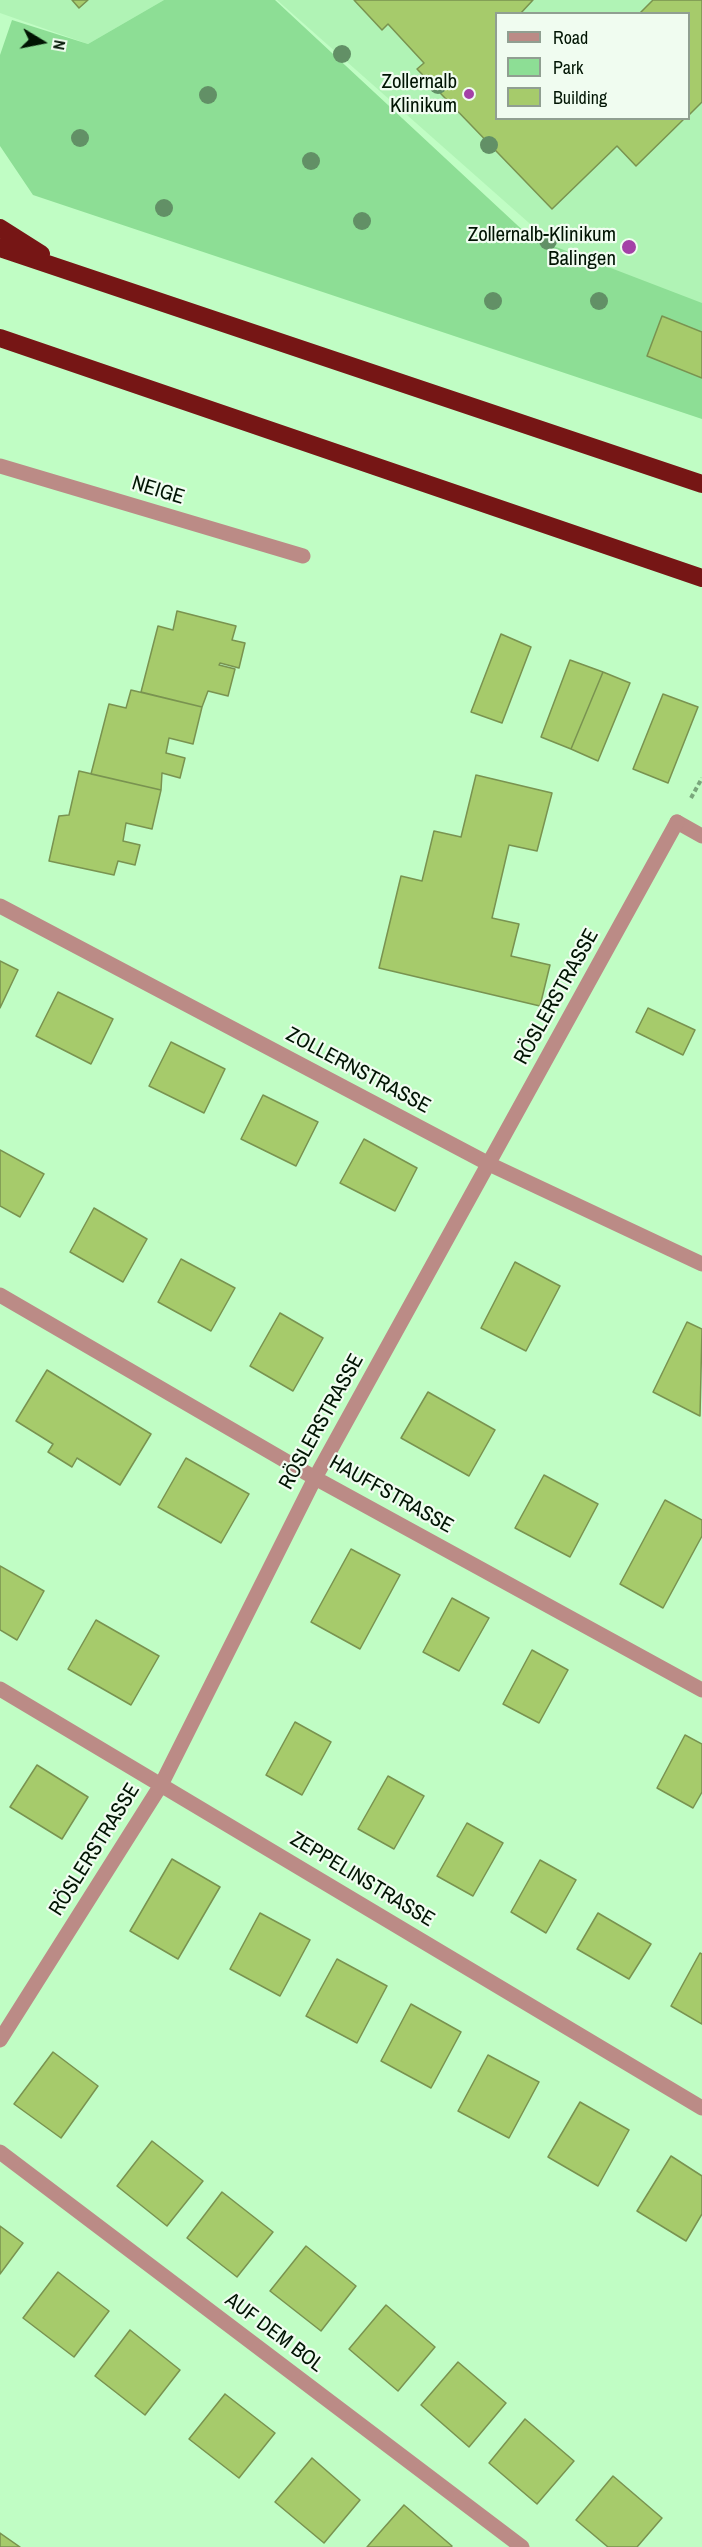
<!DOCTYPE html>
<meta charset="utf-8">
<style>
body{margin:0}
#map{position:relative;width:702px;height:2547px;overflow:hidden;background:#c0fdc4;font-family:"Archivo Narrow",sans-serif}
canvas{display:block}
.legend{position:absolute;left:495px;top:12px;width:195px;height:108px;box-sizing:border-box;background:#f0fcf0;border:2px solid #909f91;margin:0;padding:8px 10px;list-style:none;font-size:18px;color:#011403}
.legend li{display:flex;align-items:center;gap:12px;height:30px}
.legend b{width:30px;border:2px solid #909f91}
.north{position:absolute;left:12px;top:12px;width:60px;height:60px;-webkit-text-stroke:4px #f0fcf0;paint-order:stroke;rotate:100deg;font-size:16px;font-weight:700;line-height:24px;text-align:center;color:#011403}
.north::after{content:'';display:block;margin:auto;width:21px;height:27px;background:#011403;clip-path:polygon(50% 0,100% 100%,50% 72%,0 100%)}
</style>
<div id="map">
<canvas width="702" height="2547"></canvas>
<ul class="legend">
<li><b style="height:8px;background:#bb8b86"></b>Road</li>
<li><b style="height:16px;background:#8dde95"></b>Park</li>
<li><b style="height:16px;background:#a6cb6b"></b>Building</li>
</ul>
<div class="north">N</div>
</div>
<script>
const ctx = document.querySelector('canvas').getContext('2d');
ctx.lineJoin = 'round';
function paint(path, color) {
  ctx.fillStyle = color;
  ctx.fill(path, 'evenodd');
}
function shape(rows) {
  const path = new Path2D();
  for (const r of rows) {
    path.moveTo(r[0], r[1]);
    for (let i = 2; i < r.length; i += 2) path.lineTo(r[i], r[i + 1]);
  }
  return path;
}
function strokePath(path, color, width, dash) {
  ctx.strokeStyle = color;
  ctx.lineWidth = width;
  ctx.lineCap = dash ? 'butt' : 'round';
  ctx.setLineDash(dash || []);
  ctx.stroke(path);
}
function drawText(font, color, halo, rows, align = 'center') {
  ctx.font = font + ' "Archivo Narrow",sans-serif';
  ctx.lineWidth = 4.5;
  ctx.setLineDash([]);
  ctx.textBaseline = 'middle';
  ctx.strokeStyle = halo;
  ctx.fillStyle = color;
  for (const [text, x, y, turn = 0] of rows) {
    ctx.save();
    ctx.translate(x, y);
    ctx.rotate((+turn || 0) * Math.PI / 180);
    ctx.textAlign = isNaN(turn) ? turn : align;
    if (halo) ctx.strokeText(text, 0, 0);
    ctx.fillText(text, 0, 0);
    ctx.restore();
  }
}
paint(shape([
 [0,0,164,0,88,44,0,13],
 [277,0,702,0,702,376],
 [496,14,688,14,688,118,496,118]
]), '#b0f3b5');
paint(shape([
 [164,0,275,0,530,237,702,303,702,419,33,195,0,146,0,55,12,20,88,44]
]), '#8dde95');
const building = shape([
 [72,0,88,0,79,8,72,0],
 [354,0,533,0,520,14,496,14,496,118,685,118,636,166,617,146,552,209,417,69,424,63,388,24,382,30,354,0],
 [653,0,702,0,702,102,688,116,688,14,639,14,653,0],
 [662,316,702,332,702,378,647,356,662,316],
 [177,611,236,626,232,640,245,643,239,668,220,663,219,665,235,669,228,696,208,691,202,707,141,692,158,626,173,630,177,611],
 [501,634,531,647,502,723,471,712,501,634],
 [570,660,603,672,571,749,541,737,570,660],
 [603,672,630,683,598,761,571,749,603,672],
 [131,690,202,707,193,744,169,738,166,753,185,758,180,778,162,773,161,790,91,774,109,704,126,708,131,690],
 [663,694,698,707,668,783,633,769,663,694],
 [79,771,161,790,152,829,126,823,123,841,140,845,135,865,118,861,114,875,49,861,59,816,69,815,79,771],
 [476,775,552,793,537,851,509,845,492,918,519,924,511,956,550,965,540,1006,379,968,401,876,422,881,434,831,461,837,476,775],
 [0,961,18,970,0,1008,0,961],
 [58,992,113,1019,91,1064,36,1036,58,992],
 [648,1008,695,1030,683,1055,636,1032,648,1008],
 [171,1042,225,1069,204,1113,149,1086,171,1042],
 [263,1095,318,1122,296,1166,241,1139,263,1095],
 [364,1139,417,1168,395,1211,340,1183,364,1139],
 [0,1150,44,1174,20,1217,0,1206,0,1150],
 [94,1208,147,1239,123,1282,70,1252,94,1208],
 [181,1259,235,1288,211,1331,158,1302,181,1259],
 [515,1262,560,1286,526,1351,481,1328,515,1262],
 [280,1313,323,1338,293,1391,250,1366,280,1313],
 [687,1322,702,1329,700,1416,653,1392,687,1322],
 [47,1370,151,1434,120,1485,77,1458,72,1467,48,1452,53,1444,16,1421,47,1370],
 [428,1392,495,1430,469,1476,401,1438,428,1392],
 [186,1458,249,1494,221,1543,158,1507,186,1458],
 [544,1475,598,1504,570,1557,515,1528,544,1475],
 [665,1500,702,1520,702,1536,663,1608,620,1584,665,1500],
 [351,1549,400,1575,360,1649,311,1622,351,1549],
 [0,1566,44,1591,17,1640,0,1630,0,1566],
 [452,1598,489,1618,459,1671,423,1652,452,1598],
 [96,1620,159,1656,131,1705,68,1669,96,1620],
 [532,1650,568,1670,539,1723,503,1704,532,1650],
 [295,1722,331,1742,302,1795,266,1775,295,1722],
 [685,1735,702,1744,702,1792,693,1808,657,1788,685,1735],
 [37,1765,88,1797,62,1839,10,1807,37,1765],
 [388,1776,424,1796,394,1849,358,1829,388,1776],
 [467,1823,503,1843,473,1896,437,1876,467,1823],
 [172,1859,220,1887,178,1959,130,1931,172,1859],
 [540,1860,576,1880,546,1933,511,1912,540,1860],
 [260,1913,310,1940,280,1996,230,1969,260,1913],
 [598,1913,651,1944,629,1979,577,1949,598,1913],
 [700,1953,702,1954,702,2024,671,2006,700,1953],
 [337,1959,387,1986,357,2043,306,2016,337,1959],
 [411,2004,461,2032,431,2088,381,2061,411,2004],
 [53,2052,98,2086,61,2138,14,2104,53,2052],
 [488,2055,539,2082,509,2138,458,2111,488,2055],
 [580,2102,629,2130,598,2186,548,2157,580,2102],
 [152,2141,203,2181,167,2226,117,2186,152,2141],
 [671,2156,702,2176,702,2214,686,2241,637,2211,671,2156],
 [222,2192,273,2232,237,2277,187,2238,222,2192],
 [0,2226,23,2243,0,2274,0,2226],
 [306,2246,356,2286,321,2331,270,2291,306,2246],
 [58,2272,109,2311,74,2357,23,2318,58,2272],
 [386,2305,435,2347,398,2391,349,2349,386,2305],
 [130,2330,180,2370,145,2415,95,2376,130,2330],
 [458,2362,506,2403,469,2447,421,2405,458,2362],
 [225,2394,275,2433,239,2478,189,2439,225,2394],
 [525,2419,574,2461,537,2504,489,2463,525,2419],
 [312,2458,360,2500,324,2543,275,2502,312,2458],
 [613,2476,662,2518,637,2547,608,2547,576,2520,613,2476],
 [404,2505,452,2546,451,2547,367,2547,404,2505],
 [0,2533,20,2547,0,2547,0,2533]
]);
paint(building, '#a6cb6b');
strokePath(building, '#799350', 1.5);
strokePath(shape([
 [691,798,702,778]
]), '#79a77c', 4, [4.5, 3]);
strokePath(shape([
 [677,822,702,836]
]), '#bb8b86', 15);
strokePath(shape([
 [0,466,303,556],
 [0,906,489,1164,702,1264],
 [0,1295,315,1478,702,1690],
 [0,1689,702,2108],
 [0,2040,161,1785,315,1478,677,822],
 [0,2152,522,2547]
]), '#bb8b86', 15);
strokePath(shape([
 [0,228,41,254],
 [0,248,702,484],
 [0,338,702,578]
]), '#761615', 18);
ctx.fillStyle = '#629066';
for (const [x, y] of [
 [342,54],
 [438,85],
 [208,95],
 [80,138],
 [489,145],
 [311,161],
 [164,208],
 [362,221],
 [548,241],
 [493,301],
 [599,301]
]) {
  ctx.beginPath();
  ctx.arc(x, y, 9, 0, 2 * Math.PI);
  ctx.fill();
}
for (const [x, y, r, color] of [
 [469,94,6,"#a441a7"],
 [629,247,8,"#a441a7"]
]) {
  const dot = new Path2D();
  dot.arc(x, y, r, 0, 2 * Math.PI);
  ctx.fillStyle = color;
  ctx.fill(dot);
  strokePath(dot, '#f0fcf0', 2);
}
drawText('21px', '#011403', '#f0fcf0', [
 ["Zollernalb",457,82],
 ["Klinikum",457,106],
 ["Zollernalb-Klinikum",616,235],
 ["Balingen",616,259]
], 'right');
drawText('21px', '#011403', '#f0fcf0', [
 ["NEIGE",158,491,17],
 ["RÖSLERSTRASSE",557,997,-61],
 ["ZOLLERNSTRASSE",358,1071,28],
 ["RÖSLERSTRASSE",322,1422,-61],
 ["HAUFFSTRASSE",391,1495,29],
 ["RÖSLERSTRASSE",95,1850,-58],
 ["ZEPPELINSTRASSE",362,1880,31],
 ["AUF DEM BOL",274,2333,37]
]);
</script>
